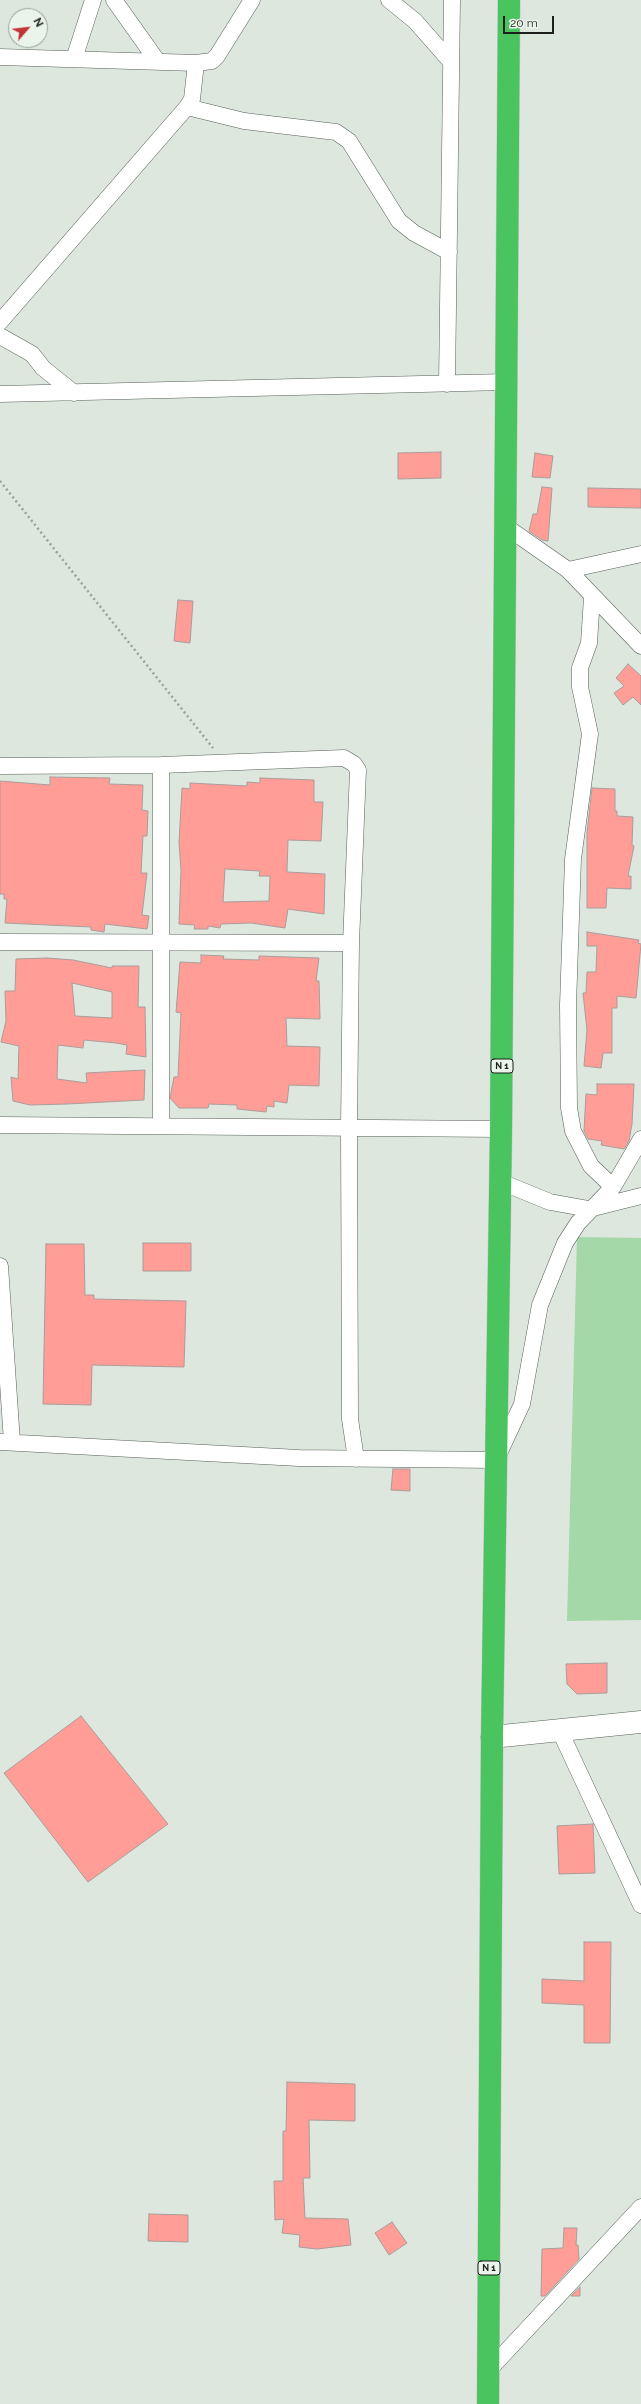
<!DOCTYPE html>
<style>
body{margin:0}
#map{position:relative;width:641px;height:2404px;overflow:hidden;background:#dde7dd;font-family:Raleway,sans-serif}
canvas{display:block}
.north{position:absolute;left:8px;top:8px;width:40px;height:40px;box-sizing:border-box;background:#eaf4ea;border:1px solid #989f98;border-radius:50%;rotate:62deg;font-size:11px;font-weight:700;line-height:16px;text-align:center;color:#1c1f1c}
.north::after{content:'';display:block;margin:auto;width:14px;height:18px;background:#c23335;clip-path:polygon(50% 0,100% 100%,50% 72%,0 100%)}
.scale{position:absolute;left:503px;top:16px;width:51px;height:18px;box-sizing:border-box;border:2px solid #1c1f1c;border-top:0;padding-left:5px;font-size:12px;line-height:14px;white-space:nowrap;color:#1c1f1c;-webkit-text-stroke:3px #eaf4ea;paint-order:stroke}
</style>
<div id="map">
<canvas width="641" height="2404"></canvas>
<div class="north">N</div>
<div class="scale">20 m</div>
</div>
<script>
const ctx = document.querySelector('canvas').getContext('2d');
ctx.lineJoin = 'round';
function paint(path, color) {
  ctx.fillStyle = color;
  ctx.fill(path, 'evenodd');
}
function shape(rows) {
  const path = new Path2D();
  for (const r of rows) {
    path.moveTo(r[0], r[1]);
    for (let i = 2; i < r.length; i += 2) path.lineTo(r[i], r[i + 1]);
  }
  return path;
}
function strokePath(path, color, width, dash) {
  ctx.strokeStyle = color;
  ctx.lineWidth = width;
  ctx.lineCap = dash ? 'butt' : 'round';
  ctx.setLineDash(dash || []);
  ctx.stroke(path);
}
function drawText(font, color, halo, rows, align = 'center') {
  ctx.font = font + ' Raleway,sans-serif';
  ctx.lineWidth = 3;
  ctx.setLineDash([]);
  ctx.textBaseline = 'middle';
  ctx.strokeStyle = halo;
  ctx.fillStyle = color;
  for (const [text, x, y, turn = 0] of rows) {
    ctx.save();
    ctx.translate(x, y);
    ctx.rotate((+turn || 0) * Math.PI / 180);
    ctx.textAlign = isNaN(turn) ? turn : align;
    if (halo) ctx.strokeText(text, 0, 0);
    ctx.fillText(text, 0, 0);
    ctx.restore();
  }
}
paint(shape([
 [577,1237,641,1238,641,1620,567,1621]
]), '#a5d8a8');
const building = shape([
 [441,452,441,478,398,479,398,453,441,452],
 [535,453,553,456,550,478,532,477,535,453],
 [542,487,552,488,548,541,542,540,529,531,533,514,537,514,542,487],
 [588,488,641,489,641,508,588,507,588,488],
 [178,600,193,601,190,643,174,641,178,600],
 [628,664,641,676,641,705,633,697,623,705,614,693,624,686,616,678,628,664],
 [50,777,110,778,109,784,143,785,142,810,148,811,147,836,143,836,141,873,147,873,142,915,149,916,147,929,105,924,104,932,91,930,91,927,5,923,7,899,4,899,4,894,0,894,0,781,50,785,50,777],
 [260,778,314,780,314,802,323,802,321,841,288,840,287,872,325,874,324,914,288,909,285,928,251,923,221,924,220,928,208,926,208,929,194,929,195,925,179,924,181,870,179,843,182,788,190,789,190,783,247,786,247,782,260,783,260,778],
 [225,869,260,871,259,876,270,876,269,901,223,902,225,869],
 [592,788,615,789,615,811,617,811,617,816,633,817,632,845,634,846,628,876,631,876,631,889,607,888,606,908,587,908,587,833,592,788],
 [587,932,639,940,638,943,641,944,636,998,617,996,617,1008,612,1008,612,1053,603,1053,601,1068,584,1066,587,1030,583,993,586,993,587,972,596,972,597,946,587,946,587,932],
 [201,955,224,956,223,959,259,960,259,956,319,958,316,981,319,981,320,1019,286,1018,287,1046,320,1047,319,1086,289,1085,287,1103,274,1101,274,1107,267,1106,266,1112,237,1109,237,1105,209,1104,208,1108,179,1108,170,1098,174,1077,178,1077,181,1013,176,1012,180,962,201,963,201,955],
 [47,958,73,960,112,968,112,966,139,966,138,1007,145,1007,146,1057,126,1054,127,1045,116,1043,84,1040,83,1048,58,1045,57,1079,87,1083,86,1073,145,1070,144,1100,67,1104,30,1105,13,1101,11,1077,18,1079,19,1046,1,1042,6,1021,5,991,15,991,16,959,47,958],
 [72,983,112,992,112,1018,75,1016,72,983],
 [597,1084,634,1084,632,1124,629,1141,624,1149,601,1145,602,1141,588,1139,584,1131,586,1094,597,1095,597,1084],
 [143,1243,191,1243,191,1271,143,1271,143,1243],
 [46,1244,84,1244,85,1295,94,1295,94,1299,186,1301,184,1367,92,1365,91,1405,43,1404,46,1244],
 [393,1469,410,1469,410,1491,391,1490,393,1469],
 [607,1663,607,1693,577,1694,567,1684,566,1664,607,1663],
 [81,1716,168,1824,88,1882,4,1773,81,1716],
 [593,1824,595,1873,559,1874,557,1826,593,1824],
 [584,1942,611,1942,610,2043,584,2043,584,2005,542,2003,542,1979,584,1981,584,1942],
 [287,2082,355,2084,355,2121,309,2120,310,2178,303,2178,305,2218,348,2219,351,2245,317,2249,299,2247,300,2235,282,2233,284,2219,275,2220,274,2181,283,2181,283,2131,286,2131,287,2082],
 [149,2214,188,2215,188,2242,148,2241,149,2214],
 [392,2222,407,2243,389,2255,375,2233,392,2222],
 [564,2228,577,2228,576,2245,578,2245,579,2259,545,2296,541,2296,542,2249,563,2248,564,2228],
 [580,2287,580,2296,571,2296,580,2287]
]);
paint(building, '#ff9d96');
strokePath(building, '#aa9c9a', 1);
const street = shape([
 [114,0,158,62],
 [389,0,415,21,451,62],
 [0,57,196,63,212,61,217,56,252,0],
 [74,59,93,0],
 [187,107,244,121,336,132,349,141,399,221,414,233,449,252],
 [0,322,187,107,192,99,196,63],
 [0,336,32,354,43,368,74,393],
 [447,384,452,0],
 [0,394,506,382],
 [505,526,568,570,641,646],
 [568,570,641,554],
 [592,597,589,643,580,668,580,687,590,734,573,859,568,1005,569,1108,573,1131,591,1166,613,1187],
 [161,765,161,1126],
 [0,766,161,765,344,758,354,764,358,770,351,943,349,1128,350,1419,356,1459],
 [0,942,351,943],
 [0,1125,501,1129],
 [501,1182,550,1202,589,1209,641,1196],
 [0,1266,12,1442],
 [0,1442,299,1458,496,1460,522,1404,540,1305,565,1243,578,1223,613,1187,641,1139],
 [559,1729,641,1905],
 [488,2371,641,2207]
]);
const secondary = shape([
 [492,1737,641,1722]
]);
const highway = shape([
 [488,2404,492,1737,501,1129,509,0]
]);
strokePath(street, '#576058', 17);
strokePath(secondary, '#576058', 23);
strokePath(highway, '#c4c5c4', 23);
strokePath(shape([
 [0,481,213,748]
]), '#9aa29a', 2.5, [2, 3]);
strokePath(street, '#fff', 16);
strokePath(secondary, '#fff', 22);
strokePath(highway, '#4ac45f', 22);
for (const [x, y, w] of [
 [502,1066,22],
 [489,2268,22]
]) {
  const box = new Path2D();
  box.roundRect(x - w / 2, y - 7, w, 14, 3);
  ctx.fillStyle = '#eaf4ea';
  ctx.fill(box);
  strokePath(box, '#1c1f1c', 1);
}
drawText('bold 9px', '#1c1f1c', null, [
 ["N 1",502,1066],
 ["N 1",489,2268]
]);
</script>
